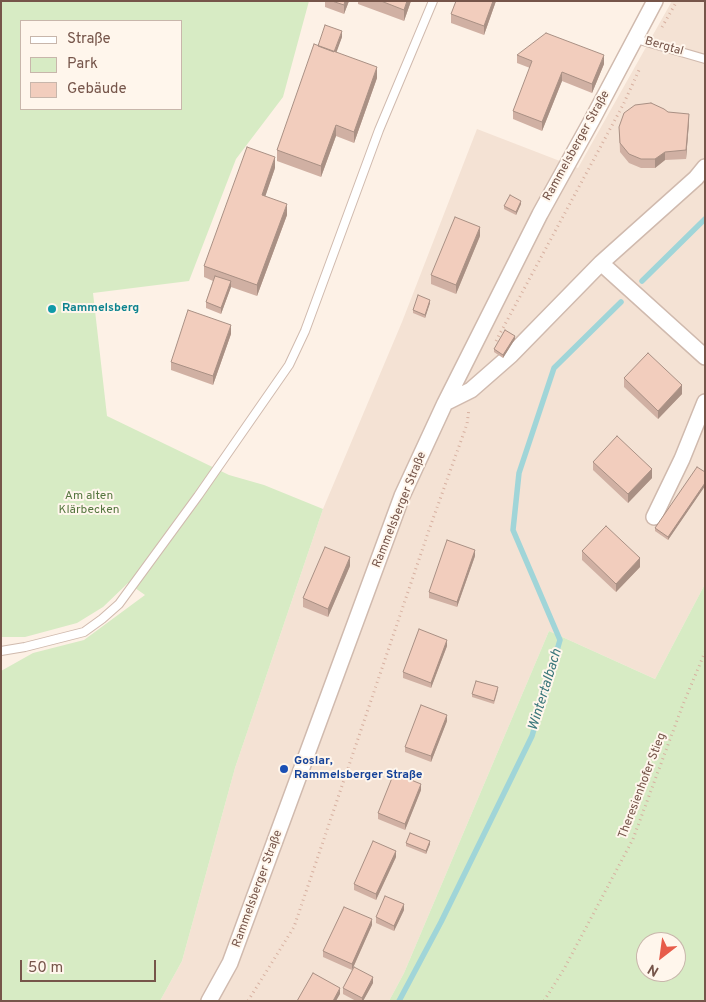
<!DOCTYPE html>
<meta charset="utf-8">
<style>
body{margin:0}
#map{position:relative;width:706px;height:1002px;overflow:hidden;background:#fdf1e6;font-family:Overpass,sans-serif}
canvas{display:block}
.frame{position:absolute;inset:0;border:2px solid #76554a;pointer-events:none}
.legend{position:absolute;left:20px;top:20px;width:162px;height:90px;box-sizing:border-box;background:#fff6ec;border:1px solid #c8b6ab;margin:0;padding:6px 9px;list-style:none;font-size:15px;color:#76554a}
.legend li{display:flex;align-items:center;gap:10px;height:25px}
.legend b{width:25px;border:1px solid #c8b6ab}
.north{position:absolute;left:636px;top:932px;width:50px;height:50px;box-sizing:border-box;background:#fff6ec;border:1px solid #c8b6ab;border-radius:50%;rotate:210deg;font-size:14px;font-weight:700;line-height:20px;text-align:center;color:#76554a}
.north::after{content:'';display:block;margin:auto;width:18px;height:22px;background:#e75c4a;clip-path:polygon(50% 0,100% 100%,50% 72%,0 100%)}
.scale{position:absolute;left:20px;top:960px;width:136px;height:22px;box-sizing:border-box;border:2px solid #76554a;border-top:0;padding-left:6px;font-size:15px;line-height:18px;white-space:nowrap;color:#76554a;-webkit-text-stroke:4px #fff6ec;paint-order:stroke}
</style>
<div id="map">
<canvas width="706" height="1002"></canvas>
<div class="frame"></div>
<ul class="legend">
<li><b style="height:6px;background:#fff"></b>Straße</li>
<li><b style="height:14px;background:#d7ebc4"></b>Park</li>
<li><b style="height:14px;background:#f2cdbd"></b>Gebäude</li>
</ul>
<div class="north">N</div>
<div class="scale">50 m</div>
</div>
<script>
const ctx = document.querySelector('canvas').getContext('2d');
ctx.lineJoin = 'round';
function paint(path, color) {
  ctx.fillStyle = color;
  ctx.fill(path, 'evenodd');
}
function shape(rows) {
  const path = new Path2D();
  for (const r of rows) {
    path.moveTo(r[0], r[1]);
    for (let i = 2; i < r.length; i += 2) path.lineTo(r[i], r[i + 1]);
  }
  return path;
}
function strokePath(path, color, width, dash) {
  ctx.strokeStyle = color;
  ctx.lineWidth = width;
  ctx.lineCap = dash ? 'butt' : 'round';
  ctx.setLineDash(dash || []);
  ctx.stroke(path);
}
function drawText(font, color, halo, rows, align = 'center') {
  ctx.font = font + ' Overpass,sans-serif';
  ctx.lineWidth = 4;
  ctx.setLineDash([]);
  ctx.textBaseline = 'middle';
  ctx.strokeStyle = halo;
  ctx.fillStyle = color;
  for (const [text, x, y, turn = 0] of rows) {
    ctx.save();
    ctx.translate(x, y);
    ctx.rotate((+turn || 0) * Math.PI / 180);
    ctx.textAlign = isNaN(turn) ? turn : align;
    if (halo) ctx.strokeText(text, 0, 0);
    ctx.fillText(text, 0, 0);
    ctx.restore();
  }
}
paint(shape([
 [672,1,705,1,705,584,655,679,549,631,404,973,389,1001,160,1001,182,961,235,768,323,509,402,322,477,129,578,168]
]), '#f4e2d4');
paint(shape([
 [1,1,309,1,283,97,236,159,189,281,93,293,107,416,229,475,264,485,323,509,235,768,182,961,160,1001,1,1001,1,671,33,653,84,640,145,595,128,583,103,607,77,623,25,637,1,637],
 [21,21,181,21,181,109,21,109],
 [705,584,705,1001,389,1001,404,973,549,631,655,679],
 [646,942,676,942,676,972,646,972]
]), '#d7ebc4');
strokePath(shape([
 [642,281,705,219],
 [399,1001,441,922,532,736,560,640,513,530,519,473,554,368,621,302]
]), '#a0d5d8', 5.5);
const service = shape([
 [636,39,705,59],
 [1,651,25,647,84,632,102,619,119,604,198,496,289,365,305,331,379,130,433,1]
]);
const minor = shape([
 [601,263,705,357],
 [445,403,471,390,511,355,601,263,696,178,705,167],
 [654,517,682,459,705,402],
 [209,1001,230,963,402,496,445,403,540,214,592,120,655,1]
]);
strokePath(service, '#d0baae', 10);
strokePath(minor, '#d0baae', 18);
strokePath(shape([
 [662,27,677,1],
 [496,341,623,105,640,68],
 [248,1001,294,927,429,530,467,424,469,409],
 [544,1001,564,969,633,839,682,707,705,652]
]), '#d7b0a0', 3, [1, 4]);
strokePath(service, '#fff', 8);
strokePath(minor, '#fff', 15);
paint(shape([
 [325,1,349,1,344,14,325,7],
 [358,1,411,1,404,21,358,4],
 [456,1,496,1,484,35,451,23,451,14],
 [342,37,336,52,377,78,354,143,336,136,321,177,277,161,277,150,318,46],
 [517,55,604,64,592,93,562,81,542,131,513,119,513,111,530,68,517,63],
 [668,112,689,122,686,159,665,160,655,168,641,168,629,163,620,152,619,127],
 [275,168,265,196,287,215,257,296,231,287,221,314,206,308,206,302,213,281,204,277,204,266],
 [521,204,516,215,504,209,504,206],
 [480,236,456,294,431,284,431,275],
 [430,303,425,318,413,313,413,310],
 [231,334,213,385,171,370,171,362],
 [515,339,503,358,494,352,494,349],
 [624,378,682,394,658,419,624,387],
 [593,462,652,478,628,503,593,470],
 [705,472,705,486,668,540,655,531,655,528],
 [582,551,640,567,616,592,582,560],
 [475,556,457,607,429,598,429,592],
 [350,566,328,617,303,607,303,598],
 [447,646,431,688,403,678,403,672],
 [498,690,494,704,472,697,472,694],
 [447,721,431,762,405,752,405,747],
 [421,790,405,830,378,819,378,813],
 [406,843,430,844,426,854,406,846],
 [396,857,376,900,354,890,354,884],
 [404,910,394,931,376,923,376,917],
 [372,925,352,970,323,957,323,951],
 [373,983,363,1001,356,1001,343,994,343,988]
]), '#d0b0a3');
paint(shape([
 [345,1,349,1,344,14,344,5],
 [407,1,411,1,404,21,404,10],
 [493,1,496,1,484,35,484,26],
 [342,31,342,37,333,62,333,56],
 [604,55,604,64,592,93,592,84],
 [377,67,377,78,354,143,354,132],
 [562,72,562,81,542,131,542,122],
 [689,114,689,122,686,159,686,150],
 [336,125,336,136,321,177,321,166],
 [665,152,665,160,655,168,655,159],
 [275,157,275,168,262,206,262,195],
 [521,201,521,204,516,215,516,212],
 [287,204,287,215,257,296,257,285],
 [480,227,480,236,456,294,456,285],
 [231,281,231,287,221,314,221,308],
 [430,300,430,303,425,318,425,315],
 [231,325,231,334,213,385,213,376],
 [515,336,515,339,503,358,503,355],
 [682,385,682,394,658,419,658,411],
 [652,469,652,478,628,503,628,494],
 [705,483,705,486,668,540,668,537],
 [475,550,475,556,457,607,457,602],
 [350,557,350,566,328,617,328,609],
 [640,558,640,567,616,592,616,584],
 [447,640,447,646,431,688,431,683],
 [447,715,447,721,431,762,431,756],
 [421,784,421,790,405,830,405,824],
 [430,841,430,844,426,854,426,851],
 [396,851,396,857,376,900,376,894],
 [404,904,404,910,394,931,394,926],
 [372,919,372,925,352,970,352,964],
 [373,977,373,983,363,1001,362,1001,362,998],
 [340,988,340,994,336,1001,333,1001]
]), '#a99084');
const building = shape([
 [332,1,345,1,344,5,332,1],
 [381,1,407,1,404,10,381,1],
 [456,1,493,1,484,26,451,14,456,1],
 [325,25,342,31,334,52,318,46,325,25],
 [546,33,604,55,592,84,562,72,542,122,513,111,532,61,517,55,546,33],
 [314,44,377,67,354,132,336,125,321,166,277,150,314,44],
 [651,103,664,109,668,112,689,114,686,150,665,152,655,159,641,159,629,154,620,143,619,127,624,113,635,105,651,103],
 [247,147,275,157,262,195,287,204,257,285,204,266,247,147],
 [510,195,521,201,516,212,504,206,510,195],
 [455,217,480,227,456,285,431,275,455,217],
 [215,276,231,281,221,308,206,302,215,276],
 [418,295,430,300,425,315,413,310,418,295],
 [188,310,231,325,213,376,171,362,188,310],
 [505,330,515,336,503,355,494,349,505,330],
 [648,353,682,385,658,411,624,378,648,353],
 [617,436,652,469,628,494,593,462,617,436],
 [697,467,705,472,705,483,668,537,655,528,697,467],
 [606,526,640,558,616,584,582,551,606,526],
 [447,540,475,550,457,602,429,592,447,540],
 [325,547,350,557,328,609,303,598,325,547],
 [419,629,447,640,431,683,403,672,419,629],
 [476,681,498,687,494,701,472,694,476,681],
 [421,705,447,715,431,756,405,747,421,705],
 [394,773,421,784,405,824,378,813,394,773],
 [410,833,430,841,426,851,406,843,410,833],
 [373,841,396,851,376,894,354,884,373,841],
 [385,896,404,904,394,926,376,917,385,896],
 [344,907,372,919,352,964,323,951,344,907],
 [354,967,373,977,362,998,343,988,354,967],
 [313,973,340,988,333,1001,297,1001,313,973]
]);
paint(building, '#f2cdbd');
strokePath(building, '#a99084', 1);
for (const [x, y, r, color] of [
 [52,309,5,"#0f9aa8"],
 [284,769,5,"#1a4fb4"]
]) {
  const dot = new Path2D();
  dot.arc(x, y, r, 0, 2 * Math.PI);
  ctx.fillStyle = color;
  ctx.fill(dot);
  strokePath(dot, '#fff6ec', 2);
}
drawText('12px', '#76554a', '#fff6ec', [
 ["Bergtal",664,47,16],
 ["Rammelsberger Straße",577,146,-61],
 ["Rammelsberger Straße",400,510,-68],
 ["Theresienhofer Stieg",643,786,-69],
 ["Rammelsberger Straße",258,889,-70]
]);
drawText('bold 12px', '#0d838f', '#fff6ec', [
 ["Rammelsberg",62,309]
], 'left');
drawText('12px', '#55763f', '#fff6ec', [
 ["Am alten",89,497],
 ["Klärbecken",89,511]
]);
drawText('bold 12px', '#164399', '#fff6ec', [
 ["Goslar,",294,762],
 ["Rammelsberger Straße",294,776]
], 'left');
drawText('italic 14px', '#3d787c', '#fff6ec', [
 ["Wintertalbach",546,690,-73]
]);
</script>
